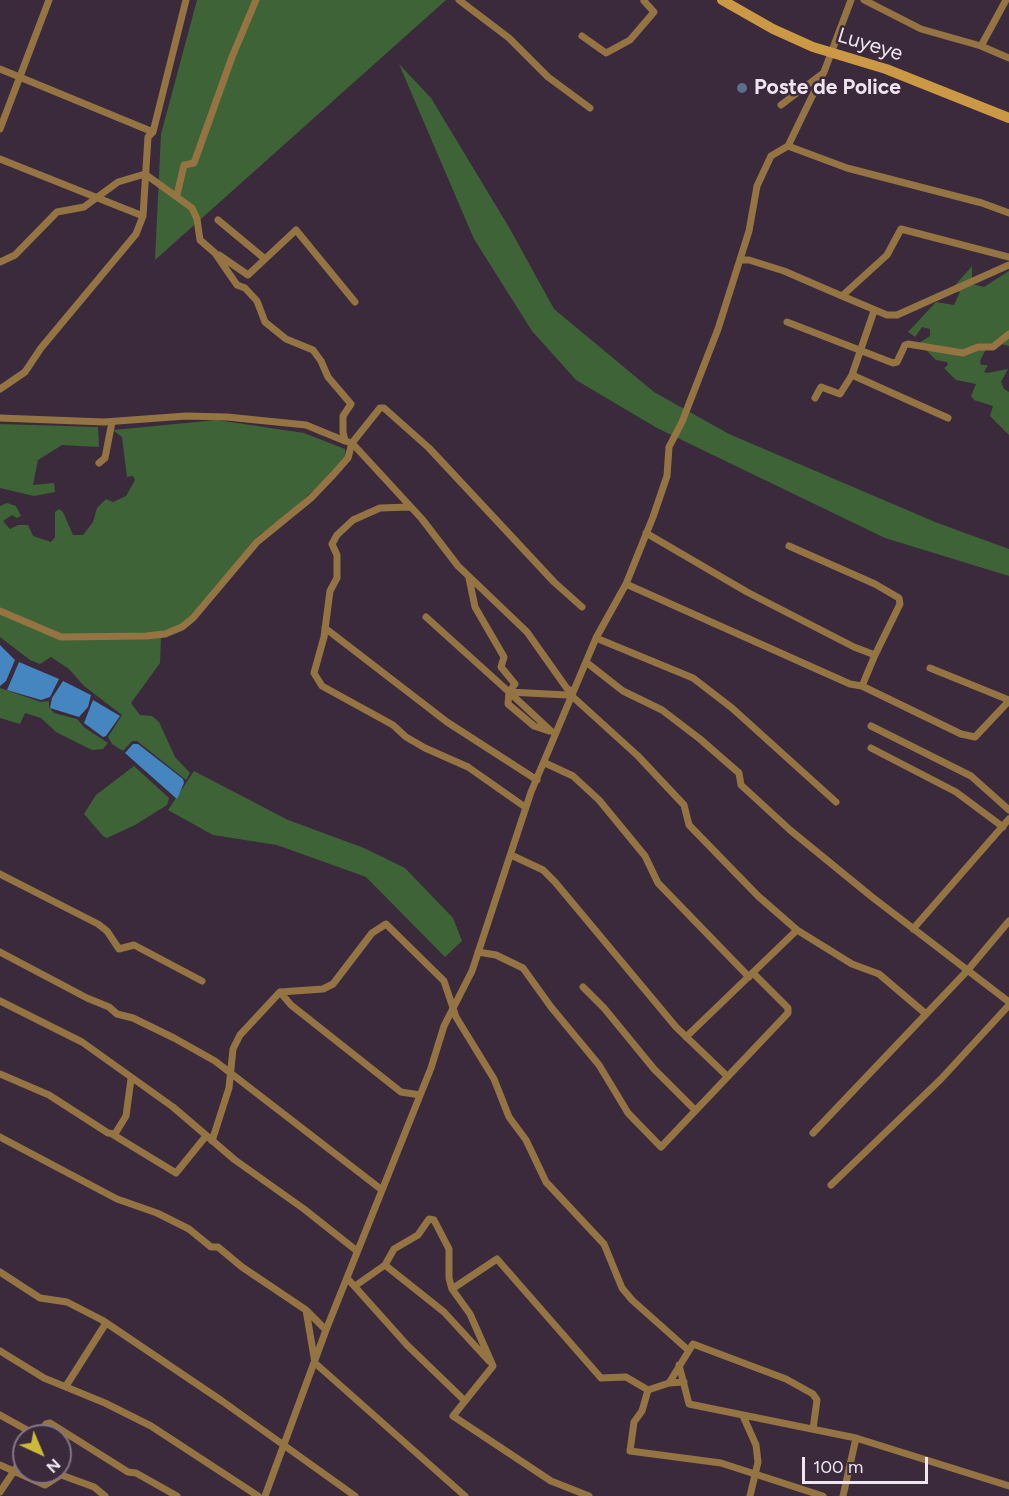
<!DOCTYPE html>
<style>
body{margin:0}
#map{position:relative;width:1009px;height:1496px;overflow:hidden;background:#3b2a3c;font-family:Figtree,sans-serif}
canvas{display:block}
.north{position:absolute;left:12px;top:1424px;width:60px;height:60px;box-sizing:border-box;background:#3b2a3c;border:2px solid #837484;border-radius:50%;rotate:136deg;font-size:16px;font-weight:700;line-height:24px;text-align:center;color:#efe4f0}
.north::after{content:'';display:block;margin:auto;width:21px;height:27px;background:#cbba39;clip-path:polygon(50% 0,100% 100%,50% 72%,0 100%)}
.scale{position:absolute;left:802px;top:1457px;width:126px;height:27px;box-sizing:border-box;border:3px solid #efe4f0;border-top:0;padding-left:8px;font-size:18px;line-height:21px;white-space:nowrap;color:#efe4f0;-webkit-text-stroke:4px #3b2a3c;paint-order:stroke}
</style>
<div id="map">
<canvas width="1009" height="1496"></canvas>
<div class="north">N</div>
<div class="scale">100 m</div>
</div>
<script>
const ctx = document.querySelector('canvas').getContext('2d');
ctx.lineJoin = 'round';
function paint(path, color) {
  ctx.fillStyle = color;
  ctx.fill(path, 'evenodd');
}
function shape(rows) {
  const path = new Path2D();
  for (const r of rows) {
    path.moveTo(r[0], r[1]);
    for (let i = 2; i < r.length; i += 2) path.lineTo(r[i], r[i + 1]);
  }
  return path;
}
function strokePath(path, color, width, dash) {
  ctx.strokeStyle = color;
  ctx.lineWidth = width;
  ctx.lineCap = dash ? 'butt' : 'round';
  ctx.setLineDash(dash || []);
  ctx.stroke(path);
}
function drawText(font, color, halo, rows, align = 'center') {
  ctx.font = font + ' Figtree,sans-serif';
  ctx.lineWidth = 5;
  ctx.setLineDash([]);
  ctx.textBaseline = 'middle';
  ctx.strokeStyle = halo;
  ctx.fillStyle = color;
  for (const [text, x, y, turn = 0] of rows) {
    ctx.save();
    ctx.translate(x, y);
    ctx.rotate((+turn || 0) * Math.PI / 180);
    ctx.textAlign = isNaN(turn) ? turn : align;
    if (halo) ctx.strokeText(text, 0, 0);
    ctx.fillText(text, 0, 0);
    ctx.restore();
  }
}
paint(shape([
 [197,0,446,0,155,260,161,134],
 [399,64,431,98,510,229,554,309,654,392,729,434,935,522,1009,549,1009,576,885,538,657,428,576,380,532,331,474,239],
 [972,266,972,284,984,287,1009,271,1009,346,1001,344,987,347,980,361,981,365,988,365,984,372,987,373,1008,369,1001,382,1004,389,1009,392,1009,435,990,416,993,406,974,400,971,396,976,384,956,380,944,368,948,365,947,362,936,360,919,343,930,336,930,329,922,327,915,337,908,332,936,302,954,305,960,292,951,290],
 [217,420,304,433,345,449,346,459,282,520,259,535,191,617,161,638,160,663,131,703,140,715,152,716,159,722,175,757,190,773,186,780,137,741,132,741,123,751,112,744,108,737,122,715,84,686,69,669,51,657,40,664,30,660,0,637,0,506,7,503,16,506,21,516,17,518,12,515,3,521,10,529,18,525,28,525,33,536,51,542,55,537,55,512,59,509,63,512,73,535,83,535,93,522,97,508,106,499,113,502,126,496,135,480,133,476,127,477,122,437,113,430],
 [0,424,98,427,99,447,62,445,38,460,33,485,54,483,55,492,34,496,0,488],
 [0,688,41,702,49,701,49,707,54,713,77,719,85,728,108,743,103,749,92,750,56,732,41,718,25,713,20,724,0,718],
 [134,766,169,798,167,805,135,825,107,838,103,836,84,814,96,795],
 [194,771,288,820,364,848,405,868,453,918,462,941,445,957,366,877,277,845,213,835,168,810]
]), '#3d6336');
paint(shape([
 [0,645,15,660,6,681,0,686],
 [19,662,59,679,50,697,41,700,7,690],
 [63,681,91,695,88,707,79,717,50,708,52,698],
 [93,700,120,716,106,736,103,737,84,723],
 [133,744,138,744,183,779,184,783,177,799,125,753]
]), '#4586c1');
strokePath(shape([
 [459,0,509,38,548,77,590,108],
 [864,0,921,29,981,46,1009,58],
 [582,36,606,53,630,40,654,12,644,1],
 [981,46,1006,0],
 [0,69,153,132],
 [781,105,822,74],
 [0,129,49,0],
 [788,146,847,168,982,203,1009,213],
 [0,159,143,216],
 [177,195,184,165,194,163,232,57,256,0],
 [218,220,265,259],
 [219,255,248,275,296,230,355,302],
 [740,260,749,260,784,271,842,296,887,255,901,229,1009,257],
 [0,262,15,255,57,212,84,207,118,182,145,174,192,208,197,219,200,240,215,253,237,285,245,288,257,301,265,322,286,339,313,350,321,361,328,377,351,404,343,416,343,432,345,441,352,443,348,458,333,475,311,498,257,542,193,618,182,627,165,634,146,636,61,637,0,611],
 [842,296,887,315,897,315,1009,265],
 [787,322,893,363,897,362,905,345,908,344,963,353,978,347,993,347,1009,334],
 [852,375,948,418],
 [0,389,25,372,41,348,136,234,143,216,148,137,153,132,186,0],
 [815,398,821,387,840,394,852,375,874,311],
 [0,418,104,422,186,416,227,417,306,425,345,441],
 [99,463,105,458,112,422],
 [410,507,380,508,353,520,337,535,332,544,337,555,337,578,330,591,324,637,314,673,322,686,393,725,406,737,425,748,468,767,525,807],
 [646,533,747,592,854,647,875,655,862,686],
 [789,546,875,584,899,598,900,604,875,655],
 [469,578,475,607,504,657,501,667,515,684,509,692,551,731],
 [626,584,850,684,862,686,961,734,975,737,1009,701],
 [582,607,554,582,429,448,384,408,380,408,352,443,422,519,458,566,527,632,573,697,638,756,684,805,689,825,758,896,797,930,852,964,879,974,926,1014],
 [426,617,509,692,508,704,534,726,549,731],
 [325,628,447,722,537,780],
 [596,638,693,678,732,708,836,802],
 [586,662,623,691,662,710,700,739,739,773,741,785,790,830,872,897,1009,1002],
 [930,668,1009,700],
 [509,692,567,695,570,690],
 [871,726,971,776,1009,810],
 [871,748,956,792,1003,827],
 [545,763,573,776,599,800,645,856,658,883,749,977],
 [511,855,543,870,555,882,676,1027,727,1076],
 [0,874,98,924,107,931,119,949,134,945,202,981],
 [913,929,1009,819],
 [0,952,87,998,109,1007,117,1014,133,1018,174,1038,215,1061,382,1190],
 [478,952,496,955,523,968,551,1007,599,1065,628,1113,661,1147,788,1013,788,1008,753,973],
 [583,987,604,1008,654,1069,695,1110],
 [280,992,291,1005,401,1092,420,1095],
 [0,1001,82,1042,173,1107,235,1160,304,1209,357,1251],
 [686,1037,797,930],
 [0,1074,49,1095,108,1133,115,1134,126,1116,131,1079],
 [813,1133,967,971,1009,921],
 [112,1134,176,1173,206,1136],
 [0,1137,117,1199,157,1213,189,1229,211,1247,218,1247,242,1267,306,1310,326,1330],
 [212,1141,229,1088,233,1049,240,1035,280,992,323,989,333,984,372,933,386,924,444,981,456,1017,494,1079,509,1117,526,1140,546,1182,604,1244,622,1288,632,1300,687,1349],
 [831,1185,941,1079,1009,1005],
 [385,1265,444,1312,489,1361],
 [0,1272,40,1298,67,1302,102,1320,222,1401,355,1496],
 [347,1278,407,1345,464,1400],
 [355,1286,385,1265,394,1249,418,1235,429,1219,434,1220,449,1249,449,1278,452,1289,470,1314,493,1366,453,1416,551,1481,589,1496],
 [452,1289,497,1259,601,1378,626,1377,648,1390],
 [306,1310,315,1363,465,1496],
 [0,1351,44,1378,105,1403,151,1426,258,1496],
 [679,1365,689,1404,856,1438,1009,1486],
 [669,1383,693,1344,786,1379,813,1394,817,1400,813,1429],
 [66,1386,106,1323],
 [648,1390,642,1411,634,1422,630,1451,721,1463,823,1496],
 [648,1390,669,1383,684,1382],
 [0,1415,38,1436],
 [743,1416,756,1445,758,1462,750,1496],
 [38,1436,46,1424,50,1423,128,1472,136,1473,177,1496],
 [0,1465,45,1485,59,1476],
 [53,1472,94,1487,105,1496],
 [0,1492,24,1456],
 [265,1496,326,1330,431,1068,444,1026,472,971,531,792,596,638,626,584,653,517,667,476,669,447,682,422,718,329,749,231,757,186,771,156,788,146,802,117,824,72,851,0],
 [843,1496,856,1438]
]), '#947442', 7);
strokePath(shape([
 [722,0,773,29,813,47,886,69,1009,118]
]), '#cb9845', 10);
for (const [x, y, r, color] of [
 [742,88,6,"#5c6f8a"]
]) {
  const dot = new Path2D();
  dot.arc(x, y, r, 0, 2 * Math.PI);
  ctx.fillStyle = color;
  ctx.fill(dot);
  strokePath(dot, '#3b2a3c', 2);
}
drawText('21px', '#efe4f0', '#3b2a3c', [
 ["Luyeye",870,45,17]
]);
drawText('bold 21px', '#efe4f0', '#3b2a3c', [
 ["Poste de Police",754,88]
], 'left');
</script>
